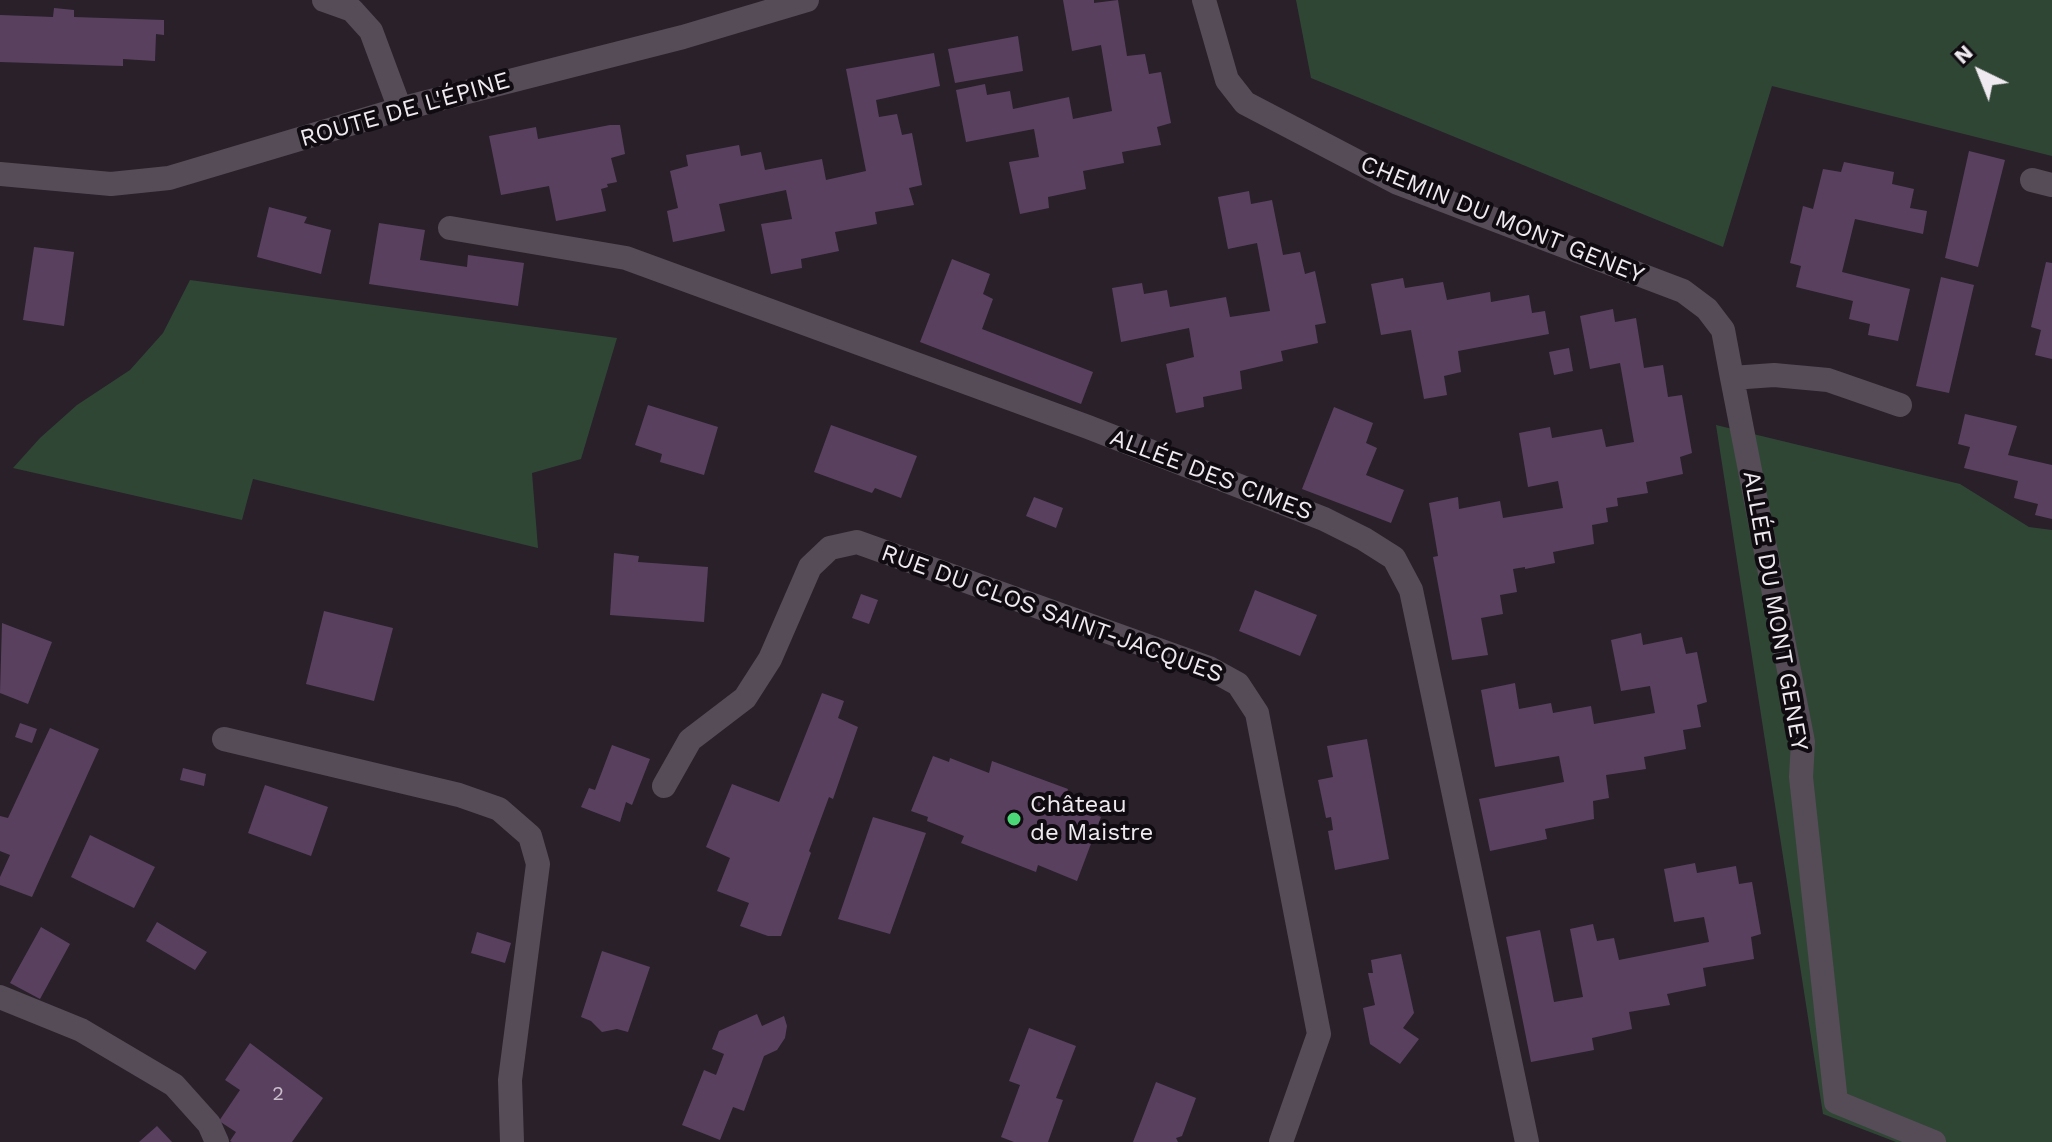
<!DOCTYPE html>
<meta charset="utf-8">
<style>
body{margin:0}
#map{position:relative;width:2052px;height:1142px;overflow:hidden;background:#29202a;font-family:"Work Sans",sans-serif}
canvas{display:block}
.north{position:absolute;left:1940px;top:32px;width:80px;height:80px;-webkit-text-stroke:6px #0f0b10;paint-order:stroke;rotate:317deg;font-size:22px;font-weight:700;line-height:32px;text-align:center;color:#efe9f0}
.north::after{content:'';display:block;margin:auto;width:28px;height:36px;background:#efe9f0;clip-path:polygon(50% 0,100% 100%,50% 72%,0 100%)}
</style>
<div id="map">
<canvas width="2052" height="1142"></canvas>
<div class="north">N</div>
</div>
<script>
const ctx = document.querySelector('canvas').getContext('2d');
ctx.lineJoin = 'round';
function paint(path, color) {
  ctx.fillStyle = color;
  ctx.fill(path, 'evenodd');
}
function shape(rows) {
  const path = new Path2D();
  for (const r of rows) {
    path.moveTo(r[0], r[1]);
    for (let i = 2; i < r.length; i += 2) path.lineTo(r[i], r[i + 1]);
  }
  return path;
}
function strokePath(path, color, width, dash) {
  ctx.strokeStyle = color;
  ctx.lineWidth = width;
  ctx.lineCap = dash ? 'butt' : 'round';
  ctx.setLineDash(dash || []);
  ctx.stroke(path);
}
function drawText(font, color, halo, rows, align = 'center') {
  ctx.font = font + ' "Work Sans",sans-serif';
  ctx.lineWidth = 8;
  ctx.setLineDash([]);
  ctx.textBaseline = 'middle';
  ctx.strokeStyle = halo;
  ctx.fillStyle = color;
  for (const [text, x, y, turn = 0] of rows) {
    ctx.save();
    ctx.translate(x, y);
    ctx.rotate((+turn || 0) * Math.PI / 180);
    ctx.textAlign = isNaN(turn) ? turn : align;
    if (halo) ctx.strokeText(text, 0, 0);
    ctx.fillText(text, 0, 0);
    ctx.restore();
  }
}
paint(shape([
 [1296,0,2052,0,2052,156,1772,86,1723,247,1311,78],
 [190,280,617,338,581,459,532,473,538,548,253,479,242,520,13,468,40,438,77,405,130,370,163,333],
 [1716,425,1960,484,2029,527,2052,530,2052,1142,1896,1142,1823,1114]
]), '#304635');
paint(shape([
 [1063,0,1094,0,1094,3,1118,0,1127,56,1145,54,1149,74,1161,72,1171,123,1157,127,1161,145,1122,152,1124,163,1083,171,1086,189,1048,197,1049,208,1020,214,1009,162,1039,157,1034,129,966,142,956,90,985,84,987,95,1010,91,1013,109,1069,97,1073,119,1112,111,1101,45,1072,51],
 [54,8,74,10,74,17,164,20,164,35,156,34,155,61,123,59,123,66,0,62,0,15,53,17],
 [1018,36,1023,71,955,83,948,49],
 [934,53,940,86,876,100,879,117,897,114,902,135,912,133,922,185,909,188,914,205,875,212,877,224,835,232,839,251,801,259,802,268,771,274,761,224,792,219,786,190,719,204,725,231,673,242,667,211,678,208,670,171,688,166,686,155,739,145,741,156,761,152,765,170,822,159,826,180,866,171,846,69],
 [610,125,620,125,625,154,611,158,617,182,607,184,608,187,601,189,606,211,556,221,549,186,501,195,489,136,536,127,538,139],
 [1969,151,2005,160,1978,267,1945,258],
 [1844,162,1894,172,1892,184,1914,189,1910,208,1927,211,1923,234,1855,219,1842,272,1910,289,1898,341,1868,335,1870,324,1849,319,1853,301,1796,287,1801,266,1790,263,1803,206,1813,209,1823,169,1841,172],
 [1249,191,1251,204,1272,200,1283,255,1300,252,1305,274,1315,271,1326,323,1315,325,1318,343,1281,351,1283,361,1240,371,1242,389,1203,397,1204,407,1176,413,1166,364,1194,357,1189,328,1121,342,1112,288,1142,283,1144,294,1167,290,1170,307,1226,297,1230,317,1270,311,1257,243,1228,249,1218,197],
 [269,207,307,217,304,223,331,230,321,274,257,257],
 [379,223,425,230,420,260,467,267,468,255,524,263,518,306,369,284],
 [34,247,74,252,64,326,23,320],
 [952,259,990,274,983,294,993,299,982,329,1093,372,1081,404,920,342],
 [2046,262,2052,263,2052,359,2035,355,2041,330,2031,327],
 [1941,277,1974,285,1949,393,1916,386],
 [1403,278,1405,288,1443,282,1447,300,1490,292,1491,302,1529,295,1532,313,1545,311,1549,334,1458,351,1461,372,1444,376,1447,395,1424,399,1411,330,1381,335,1371,284],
 [1613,309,1615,322,1636,318,1644,368,1663,365,1668,397,1682,395,1692,453,1680,457,1683,474,1646,482,1648,493,1617,498,1618,506,1606,508,1608,522,1592,525,1594,544,1553,552,1555,563,1525,569,1525,567,1513,569,1517,592,1500,595,1503,614,1481,618,1488,655,1452,660,1433,557,1438,556,1429,503,1458,497,1459,509,1500,501,1503,518,1563,508,1558,481,1528,487,1519,433,1550,427,1552,438,1602,429,1606,447,1634,442,1620,363,1590,369,1580,316],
 [1569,348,1573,371,1554,375,1549,352],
 [648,405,718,427,704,475,660,462,662,454,635,445],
 [1334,407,1373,423,1366,443,1377,448,1366,475,1404,490,1391,523,1302,489],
 [1965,414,2017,426,2008,455,2052,465,2052,519,2035,515,2038,504,2014,498,2018,481,1964,468,1970,447,1958,444],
 [831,425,917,456,901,498,875,488,872,493,814,472],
 [1034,497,1063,508,1056,528,1026,516],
 [614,553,639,556,638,562,708,567,704,622,610,615],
 [1255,590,1317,615,1300,656,1239,631],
 [861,594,878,600,869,624,852,618],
 [324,611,393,628,374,701,306,684],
 [2,623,52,642,28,704,0,693],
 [1641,633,1643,645,1682,637,1686,654,1697,652,1707,702,1697,705,1701,727,1683,730,1686,749,1644,757,1646,769,1606,775,1609,798,1593,801,1594,819,1545,829,1547,839,1490,851,1479,799,1564,782,1559,756,1495,767,1481,690,1515,683,1519,709,1551,703,1553,713,1591,706,1594,724,1655,713,1650,686,1621,691,1611,640],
 [822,693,844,701,838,718,858,727,833,799,829,797,809,851,811,853,781,936,768,936,740,926,749,903,717,891,730,858,706,847,732,784,779,802],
 [20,723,37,729,32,743,15,737],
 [50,728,99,749,32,897,0,885,0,877,10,855,0,851,0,816,8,818],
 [1367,739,1389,859,1335,870,1328,831,1333,830,1331,817,1326,818,1318,780,1333,777,1327,746],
 [612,745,650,759,632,805,626,802,620,822,581,807,589,788,595,790],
 [933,756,949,762,950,758,989,773,992,761,1068,789,1064,802,1101,817,1077,881,1038,865,1036,872,961,843,964,836,927,821,928,817,911,811],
 [183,768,206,774,204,786,180,780],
 [265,785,328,807,311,856,248,833],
 [873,817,926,833,890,934,838,919],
 [90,835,155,867,134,908,71,877],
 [1695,863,1697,873,1736,866,1739,884,1752,882,1761,934,1751,937,1754,959,1703,968,1706,986,1667,994,1670,1005,1629,1012,1632,1029,1592,1038,1594,1050,1531,1062,1506,937,1540,930,1554,1002,1583,997,1570,929,1593,924,1597,941,1614,938,1619,960,1709,942,1704,917,1674,922,1664,869],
 [157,922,207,952,195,970,146,941],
 [41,927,70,944,40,999,10,983],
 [477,932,511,943,505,963,471,953],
 [602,951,650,967,628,1032,617,1029,602,1032,591,1021,581,1017],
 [1401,954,1414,1013,1403,1028,1419,1039,1400,1064,1370,1044,1363,1008,1375,1005,1368,973,1373,973,1371,960],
 [757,1014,762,1026,784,1016,787,1026,785,1038,777,1050,764,1056,744,1111,733,1107,720,1140,682,1125,704,1070,716,1075,724,1054,712,1049,719,1031],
 [1029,1028,1076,1046,1056,1098,1063,1100,1048,1142,1014,1142,1001,1137,1020,1085,1009,1081],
 [250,1043,323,1098,292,1142,232,1142,230,1141,236,1132,219,1121,240,1090,225,1080],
 [1156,1082,1196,1098,1182,1136,1176,1138,1178,1142,1133,1142],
 [157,1126,172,1142,139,1142]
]), '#5a405f');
strokePath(shape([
 [324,0,352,10,371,31,400,109],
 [1204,0,1227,80,1245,103,1398,183,1683,291,1707,309,1723,330,1732,378],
 [2032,180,2052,185],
 [450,228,626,258,1088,427,1324,519,1364,539,1394,558,1411,590,1527,1142],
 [1900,405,1828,380,1774,375,1732,378,1803,742,1801,777,1836,1102,1934,1142],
 [224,739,459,795,499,809,530,836,538,864,510,1080,512,1142],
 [664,786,690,740,745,698,770,659,810,567,830,548,857,542,1209,668,1238,684,1257,713,1319,1034,1281,1142],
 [0,997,81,1030,174,1085,209,1124,217,1142]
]), '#554c57', 24);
strokePath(shape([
 [0,174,111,184,169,178,400,109,683,37,807,0]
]), '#554c57', 24);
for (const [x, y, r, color] of [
 [1014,819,8,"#4bd677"]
]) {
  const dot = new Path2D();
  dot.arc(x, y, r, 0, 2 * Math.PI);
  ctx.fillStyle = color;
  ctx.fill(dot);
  strokePath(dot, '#0f0b10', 3);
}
drawText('20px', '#cabfcc', null, [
 ["2",278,1094]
]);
drawText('24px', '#efe9f0', '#0f0b10', [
 ["ROUTE DE L'ÉPINE",405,110,-16],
 ["CHEMIN DU MONT GENEY",1502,220,22],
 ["ALLÉE DES CIMES",1211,475,21],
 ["ALLÉE DU MONT GENEY",1775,611,80],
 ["RUE DU CLOS SAINT-JACQUES",1052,614,20]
]);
drawText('24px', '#efe9f0', '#0f0b10', [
 ["Château",1030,805],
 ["de Maistre",1030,833]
], 'left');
</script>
